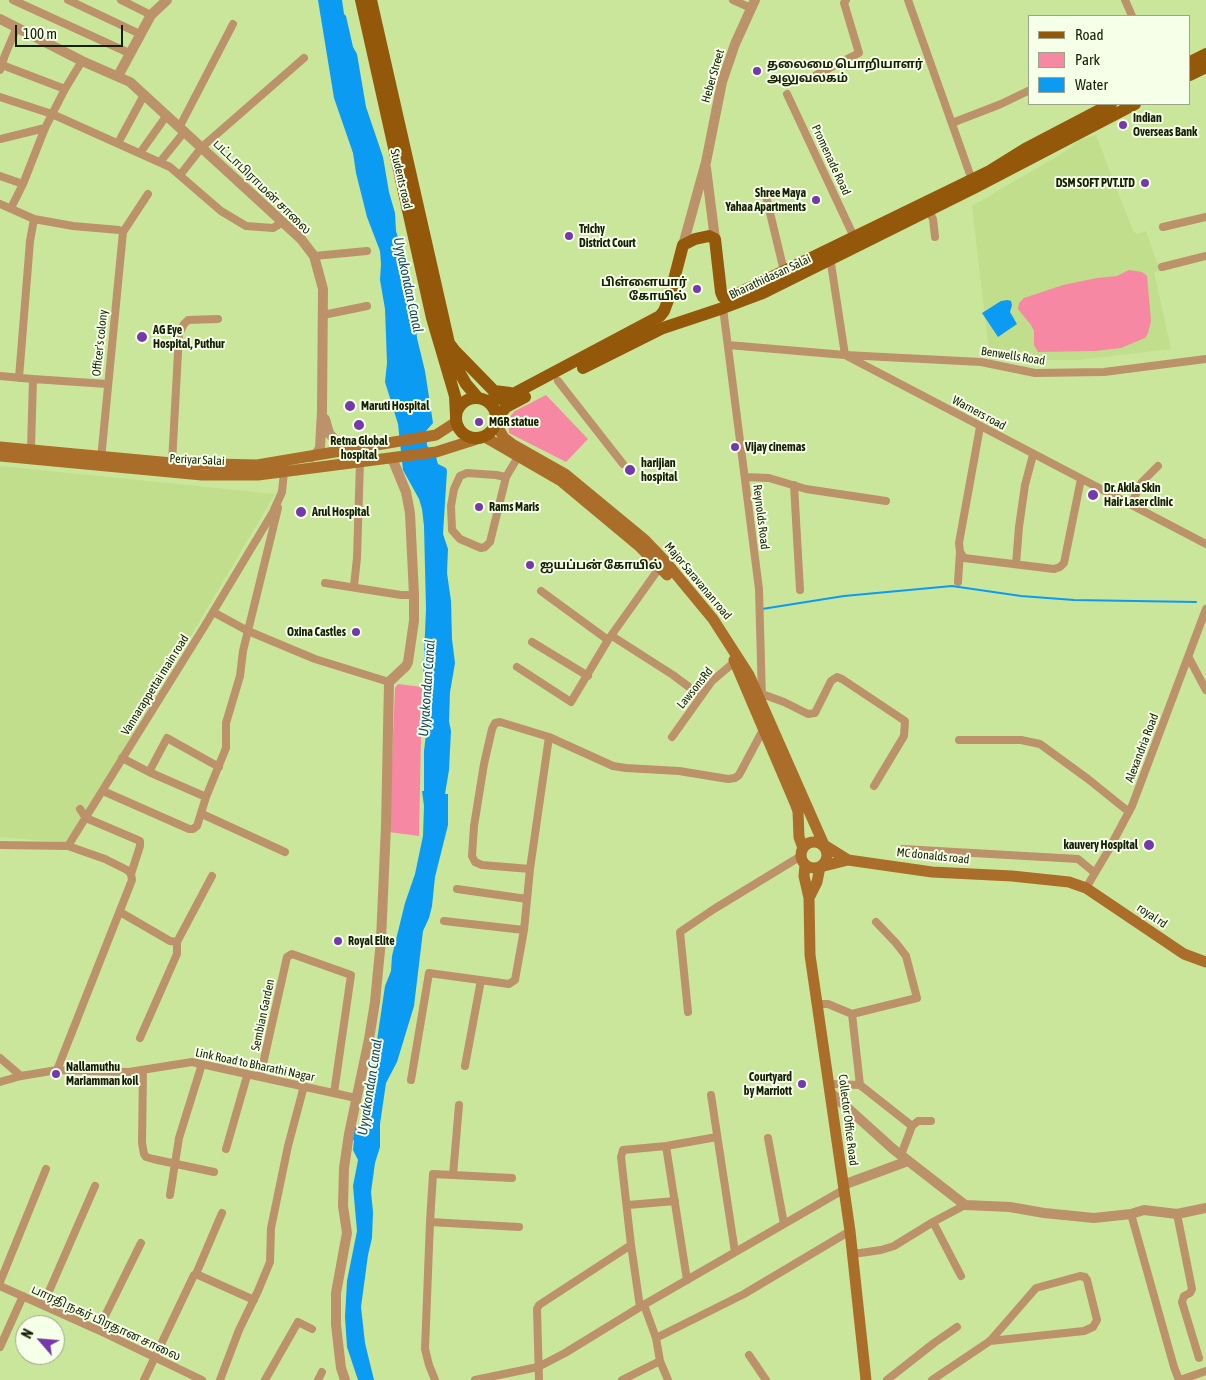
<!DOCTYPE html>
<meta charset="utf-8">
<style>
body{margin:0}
#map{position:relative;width:1206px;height:1380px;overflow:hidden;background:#cae69b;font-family:"Asap Condensed",sans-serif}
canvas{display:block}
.legend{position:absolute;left:1028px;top:15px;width:162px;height:90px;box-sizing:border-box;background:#f6ffe8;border:1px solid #9ca58c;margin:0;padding:6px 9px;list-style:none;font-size:15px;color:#151f02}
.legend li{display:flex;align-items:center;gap:10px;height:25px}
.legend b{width:25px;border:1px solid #9ca58c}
.north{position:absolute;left:15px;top:1315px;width:50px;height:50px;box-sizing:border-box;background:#f6ffe8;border:1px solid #9ca58c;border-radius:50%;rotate:297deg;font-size:14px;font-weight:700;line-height:20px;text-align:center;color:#151f02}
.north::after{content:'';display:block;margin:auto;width:18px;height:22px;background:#7638ad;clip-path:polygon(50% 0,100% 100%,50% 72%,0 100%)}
.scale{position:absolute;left:15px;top:25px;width:108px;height:22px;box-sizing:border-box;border:2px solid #151f02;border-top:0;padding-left:6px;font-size:15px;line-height:18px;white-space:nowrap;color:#151f02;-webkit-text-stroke:4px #f6ffe8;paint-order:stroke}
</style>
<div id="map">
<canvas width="1206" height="1380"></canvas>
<ul class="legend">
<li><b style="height:6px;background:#94580a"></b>Road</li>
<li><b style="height:14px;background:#f788a3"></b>Park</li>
<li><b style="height:14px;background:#0c9bf2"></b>Water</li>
</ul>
<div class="north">N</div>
<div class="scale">100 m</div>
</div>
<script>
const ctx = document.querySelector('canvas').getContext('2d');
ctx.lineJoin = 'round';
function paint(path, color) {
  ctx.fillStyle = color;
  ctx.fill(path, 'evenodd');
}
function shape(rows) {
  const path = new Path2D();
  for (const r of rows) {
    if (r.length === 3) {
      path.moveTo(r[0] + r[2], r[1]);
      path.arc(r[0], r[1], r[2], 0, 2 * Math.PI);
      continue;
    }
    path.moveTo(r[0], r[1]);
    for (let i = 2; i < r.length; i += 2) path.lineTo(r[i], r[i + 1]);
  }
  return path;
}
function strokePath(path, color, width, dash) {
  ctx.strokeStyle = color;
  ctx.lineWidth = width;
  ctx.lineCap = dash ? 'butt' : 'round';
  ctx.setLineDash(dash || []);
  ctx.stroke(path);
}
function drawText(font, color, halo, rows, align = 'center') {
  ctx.font = font + ' "Asap Condensed","Noto Sans Tamil",sans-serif';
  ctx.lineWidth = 4;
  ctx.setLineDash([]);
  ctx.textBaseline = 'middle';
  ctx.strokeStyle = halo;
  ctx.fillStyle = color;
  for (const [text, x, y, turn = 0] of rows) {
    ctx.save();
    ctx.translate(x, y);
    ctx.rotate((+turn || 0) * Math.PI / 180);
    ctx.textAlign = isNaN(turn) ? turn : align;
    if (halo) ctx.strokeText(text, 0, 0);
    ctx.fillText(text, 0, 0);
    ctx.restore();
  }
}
paint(shape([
 [1096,135,1133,231,1137,234,1146,231,1160,271,1154,272,1171,349,1078,360,990,360,972,206,1066,151,1079,140],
 [0,466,275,494,68,843,0,837]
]), '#c0de8b');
paint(shape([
 [1129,270,1142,272,1147,276,1151,321,1148,333,1145,338,1121,348,1095,351,1038,352,1034,345,1034,331,1031,325,1018,309,1019,303,1024,298,1063,285,1097,278,1117,276],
 [546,395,588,439,566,462,509,433,508,419,515,411],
 [398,684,422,687,419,836,389,832,395,688]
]), '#f788a3');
paint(shape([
 [318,0,342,0,344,14,346,16,353,47,357,54,366,107,383,157,389,192,395,213,396,231,406,263,408,287,415,316,417,338,425,371,433,423,426,431,427,445,431,454,436,457,438,464,446,468,447,471,443,534,448,549,447,573,451,601,452,639,455,663,450,692,449,721,451,731,449,770,445,794,448,794,448,825,435,877,432,906,429,918,423,931,414,1006,397,1062,386,1083,380,1124,380,1147,375,1163,371,1192,373,1212,372,1238,368,1255,361,1307,365,1343,374,1380,358,1380,347,1347,345,1317,347,1281,357,1231,353,1186,358,1160,353,1150,354,1141,352,1138,354,1127,362,1126,366,1099,374,1076,375,1054,385,986,391,971,392,956,405,903,415,874,423,836,424,806,422,791,424,791,424,751,427,726,423,679,426,609,424,526,422,509,419,499,403,470,398,424,385,382,387,363,385,309,380,280,381,264,380,251,367,217,356,173,353,153,334,98],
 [1008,300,1011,301,1012,305,1010,312,1017,324,998,337,982,313,1001,301]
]), '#0c9bf2');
strokePath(shape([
 [762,609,844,596,952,586,1021,596,1074,600,1196,602]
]), '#0c9bf2', 2);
strokePath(shape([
 [13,0,129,53],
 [68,0,140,34],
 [121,0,151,15],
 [733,0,751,8],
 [908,0,972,180],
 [1125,0,1132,16],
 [2,65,65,89],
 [0,70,5,55,17,27],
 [816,75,859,53,844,3,846,0],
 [787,94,854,237],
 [0,97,52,114,170,167,221,211,246,226,273,228,283,222],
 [952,123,1001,104,1030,90],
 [180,126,233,24],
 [0,139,45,128],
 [118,143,144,95],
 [140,153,167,115],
 [160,162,185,131],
 [180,175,202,147,304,58],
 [0,176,23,184,45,128,65,89,82,61],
 [765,192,784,271],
 [0,204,34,219,73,226,119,230,123,232],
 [11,208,23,184],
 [929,211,933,219,935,237],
 [1163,227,1206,217],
 [314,256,367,251],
 [830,257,845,355,981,362,1035,373,1104,372,1206,359],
 [1162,267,1206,256],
 [723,308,759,589,762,699],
 [323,315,367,306],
 [728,345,845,355,1206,544],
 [0,376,33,379],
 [19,378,30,241,34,219],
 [558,381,623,464],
 [980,427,959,543,960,552,964,558,1054,569,1060,567,1064,563,1081,479],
 [31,449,33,379,107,384],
 [101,459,123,232,148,194],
 [172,463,179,334,184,324,188,320,218,319],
 [506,477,490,542,485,547,481,548,460,539,452,530,451,506,454,489,460,476,467,473,496,475,506,477,518,457],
 [745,477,769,478,806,489,886,501],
 [794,485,800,590],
 [1131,504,1142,482,1158,466],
 [1016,564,1019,527,1025,485,1033,455],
 [958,582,960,552],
 [325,583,401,595,414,595],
 [354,586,357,558,360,462],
 [541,591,608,640],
 [213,612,248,631,315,659,389,682],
 [612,636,673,675,701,696],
 [532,642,588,676],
 [1189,658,1206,690],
 [517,667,571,702,608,640,660,567],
 [762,694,784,702,808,714,815,713,831,681,837,677,842,679,905,721,904,736,874,786],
 [672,737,712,681,738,659],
 [959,740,1021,740,1040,744,1088,779,1129,812],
 [122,758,149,772,206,797],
 [149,772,167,738,219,767],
 [103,791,189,829,193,829,197,826,206,797,226,748,226,723,240,676,243,651,278,508],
 [80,809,86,818,140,841,140,846,131,874],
 [202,814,285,852],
 [0,845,68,846,204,627,273,512,282,492,284,472],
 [903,849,1078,859,1095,873],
 [530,869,482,865,475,862,472,856,474,826,484,764,492,729,495,723,500,722,549,737],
 [1086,888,1108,851,1132,806,1206,609],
 [457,889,527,899],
 [120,912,170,941,177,942,212,876],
 [444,921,524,930],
 [818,1004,828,1004,852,1014],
 [688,1012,680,932,714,909,801,856],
 [140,1038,177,954,177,942],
 [0,1058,21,1076],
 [465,1066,481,980],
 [57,1070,132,880,131,874,127,870,105,859,68,846],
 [143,1070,142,1143,144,1154,146,1157,153,1159,214,1172],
 [260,1077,287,957,292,954,351,975,334,1093],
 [411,1080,429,973,509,984,515,980,524,930,530,869,549,737,613,766,626,768,679,771,728,779,735,778,739,775,764,728],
 [0,1082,21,1076,57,1070,129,1072,192,1062,356,1098],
 [830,1084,860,1085,912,1126],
 [860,1085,852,1014,917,998,906,956,896,943,876,922],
 [711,1095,735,1252],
 [768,1138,784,1224],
 [666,1146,687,1280],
 [226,1149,247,1076],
 [901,1155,912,1126,918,1121,931,1121],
 [453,1175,459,1105],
 [170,1195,179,1138,202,1064],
 [628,1205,675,1201],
 [1131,1214,1174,1367,1179,1380],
 [1177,1214,1192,1289,1190,1293,1184,1296,1182,1302,1199,1358],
 [430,1222,433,1174,512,1178],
 [933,1222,961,1276],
 [631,1245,621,1157,623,1150,666,1146,717,1137],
 [853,1254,881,1250,894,1246,933,1222,965,1205],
 [196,1274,254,1300],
 [0,1282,46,1169],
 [0,1286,98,1330,202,1380],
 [43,1305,95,1186],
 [644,1305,656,1338,660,1361,668,1380],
 [98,1330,141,1243],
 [656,1338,744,1294,850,1231],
 [0,1347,23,1296],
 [749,1355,766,1380],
 [144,1380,194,1275,196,1274,222,1213],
 [220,1380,239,1330,258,1291,270,1262,271,1228,288,1146,304,1086],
 [265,1380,298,1322,312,1329],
 [318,1380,322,1372],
 [435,1380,429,1365,425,1349,430,1222,519,1227],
 [475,1380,538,1367,565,1353,640,1307,843,1190],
 [539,1380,537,1309,539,1305,631,1245,640,1307],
 [622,1380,660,1361],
 [887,1380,934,1343,957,1327],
 [932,1380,990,1341,1036,1288,1080,1276,1085,1277,1087,1280,1097,1320,1093,1327,1084,1331,990,1341],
 [1180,1380,1206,1371]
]), '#bc926a', 8);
strokePath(shape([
 [0,19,82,61,130,82,301,239,314,256,323,289,322,411,320,448,317,453,311,457],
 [118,76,151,15,167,0],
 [706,168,715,239],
 [683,245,706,162,722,82,735,44,755,0],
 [325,419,329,433,335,440,341,444,357,446],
 [831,1093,893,1149,965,1205,1010,1207,1044,1213,1094,1218,1131,1214,1144,1210,1177,1214,1206,1208],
 [843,1185,908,1161],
 [345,1380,341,1368,336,1325,336,1293,347,1233,343,1206,344,1168,349,1134,369,1039,375,1002,381,940,386,826,389,682,406,666,408,662,414,621,414,595,410,513,406,492,392,458]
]), '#bc926a', 10);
strokePath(shape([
 [496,424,504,438,512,444,565,474,645,540,665,561,713,619,749,675,824,845,848,860,932,872,1012,876,1069,882,1086,888,1184,954,1206,962],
 [485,437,561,481,639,546,667,575],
 [0,447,172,463,257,465,436,435,456,422],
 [0,456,202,475,258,475,436,452,477,439],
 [734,660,795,803,798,811,799,837,803,848],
 [814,855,13],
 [805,865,804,876,809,898,810,955,850,1231,866,1380],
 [809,898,817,882,820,867,848,860]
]), '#ab6e2a', 11);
strokePath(shape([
 [361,0,432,318,455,396,456,416],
 [371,0,449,343,455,351,494,391,510,393],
 [1190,62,1206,54],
 [1190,75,1206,67],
 [451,350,457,368,466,384,478,398],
 [583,368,663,328,723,308,763,293,976,187,1135,104],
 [476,418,20],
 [487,401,507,397,515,393,660,316,664,311,670,295,683,245,695,239,709,236,715,239,721,292,723,297,727,299,988,172,1025,149,1111,104],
 [497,418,506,407,525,397]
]), '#94580a', 12);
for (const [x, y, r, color] of [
 [757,71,5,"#7638ad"],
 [1123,125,5,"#7638ad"],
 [1145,183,5,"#7638ad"],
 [816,200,5,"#7638ad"],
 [569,236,5,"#7638ad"],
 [697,289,5,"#7638ad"],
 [142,337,6,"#7638ad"],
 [350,406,6,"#7638ad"],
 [479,422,5,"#7638ad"],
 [359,425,6,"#7638ad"],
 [735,447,5,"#7638ad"],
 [630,470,6,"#7638ad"],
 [1093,495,6,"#7638ad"],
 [479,507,5,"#7638ad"],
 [301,512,6,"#7638ad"],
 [530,565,5,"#7638ad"],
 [356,632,5,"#7638ad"],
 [1149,845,6,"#7638ad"],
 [338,941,5,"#7638ad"],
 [56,1074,5,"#7638ad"],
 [802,1084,5,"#7638ad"]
]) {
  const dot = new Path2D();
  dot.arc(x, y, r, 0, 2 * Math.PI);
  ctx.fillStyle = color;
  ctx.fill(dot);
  strokePath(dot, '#f6ffe8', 2);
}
drawText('bold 12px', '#151f02', '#f6ffe8', [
 ["தலைமை பொறியாளர்",767,64],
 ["அலுவலகம்",767,78],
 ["Indian",1133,118],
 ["Overseas Bank",1133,132],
 ["DSM SOFT PVT.LTD",1135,183,"right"],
 ["Shree Maya",806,193,"right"],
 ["Yahaa Apartments",806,207,"right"],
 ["Trichy",579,229],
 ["District Court",579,243],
 ["பிள்ளையார்",687,282,"right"],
 ["கோயில்",687,296,"right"],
 ["AG Eye",153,330],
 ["Hospital, Puthur",153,344],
 ["Maruti Hospital",361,406],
 ["MGR statue",489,422],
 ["Retna Global",359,441,"center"],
 ["hospital",359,455,"center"],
 ["Vijay cinemas",745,447],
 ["harijian",641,463],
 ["hospital",641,477],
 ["Dr. Akila Skin",1104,488],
 ["Hair Laser clinic",1104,502],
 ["Rams Maris",489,507],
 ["Arul Hospital",312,512],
 ["ஐயப்பன் கோயில்",540,565],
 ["Oxina Castles",346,632,"right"],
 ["kauvery Hospital",1138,845,"right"],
 ["Royal Elite",348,941],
 ["Nallamuthu",66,1067],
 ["Mariamman koil",66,1081],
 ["Courtyard",792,1077,"right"],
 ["by Marriott",792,1091,"right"]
], 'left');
drawText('12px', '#151f02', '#f6ffe8', [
 ["Heber Street",713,76,-74],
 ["Promenade Road",831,160,65],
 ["Students road",401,179,77],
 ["பட்டாபிராமன் சாலை",262,187,44],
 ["Bharathidasan Salai",770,277,-25],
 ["Officer's colony",100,343,-84],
 ["Benwells Road",1013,356,9],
 ["Warners road",979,413,28],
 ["Periyar Salai",197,460,3],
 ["Reynolds Road",761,517,83],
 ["Major Saravanan road",698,581,50],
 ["Vannarappettai main road",155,685,-58],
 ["LawsonsRd",695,688,-51],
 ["Alexandria Road",1142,748,-69],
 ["MC donalds road",933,856,6],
 ["royal rd",1152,916,34],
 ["Sembian Garden",263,1015,-78],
 ["Link Road to Bharathi Nagar",255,1065,12],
 ["Collector Office Road",848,1120,83],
 ["பாரதி நகர் பிரதான சாலை",106,1323,25]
]);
drawText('italic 14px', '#154467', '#f6ffe8', [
 ["Uyyakondan Canal",408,285,78],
 ["Uyyakondan Canal",427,688,-86],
 ["Uyyakondan Canal",370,1087,-81]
]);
</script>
